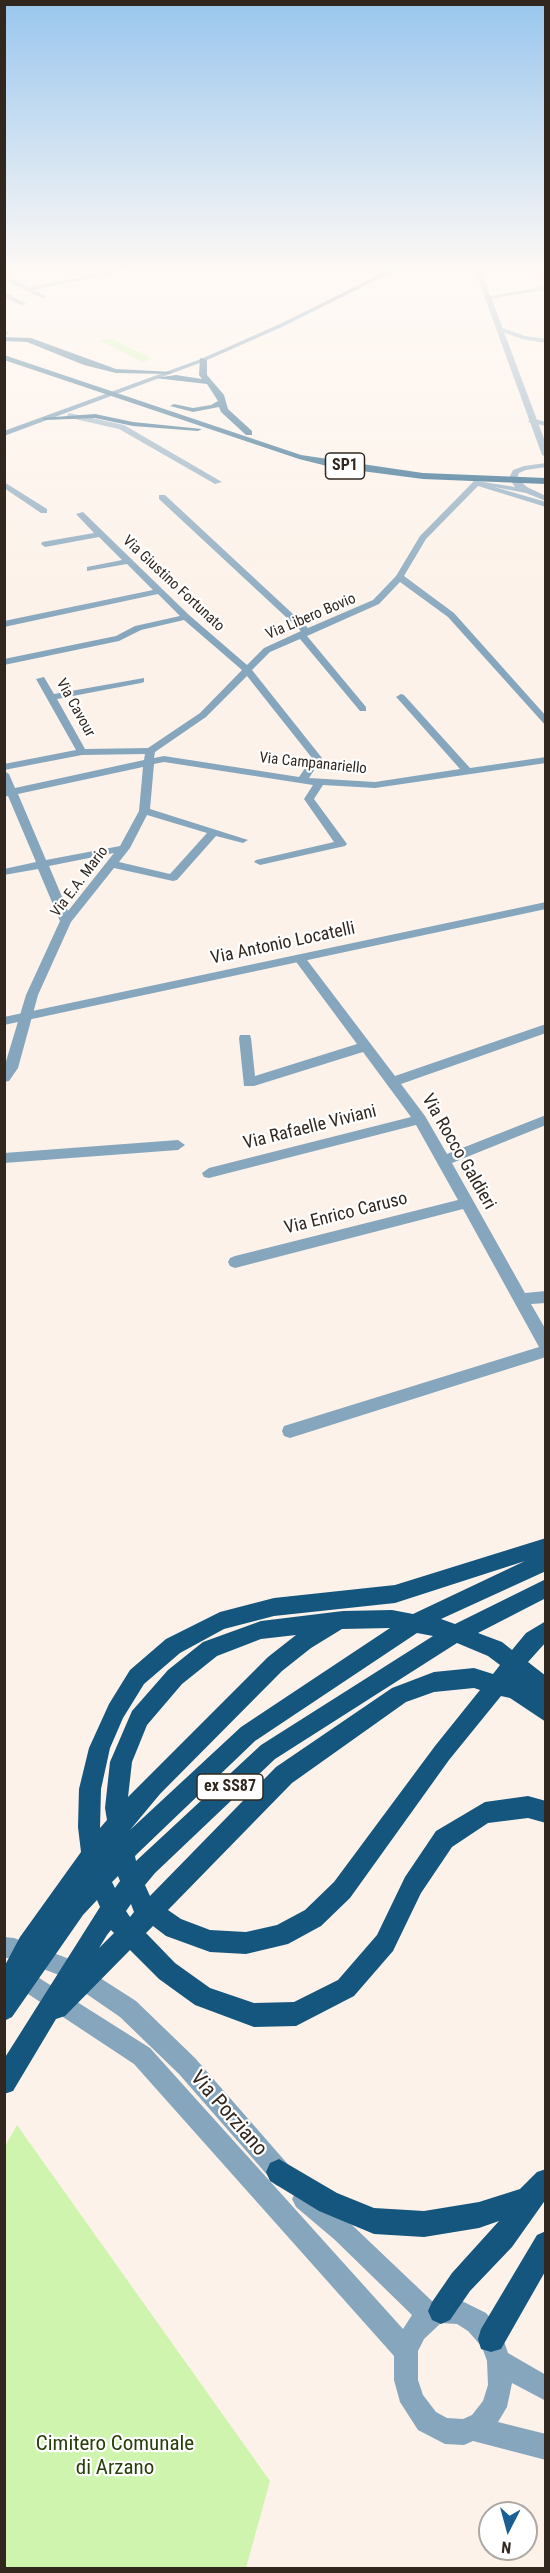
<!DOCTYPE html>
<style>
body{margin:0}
#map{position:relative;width:550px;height:2573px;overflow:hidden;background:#fdf2e9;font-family:"Roboto Condensed",sans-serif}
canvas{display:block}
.frame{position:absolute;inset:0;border:6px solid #31271e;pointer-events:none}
.north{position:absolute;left:478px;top:2501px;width:60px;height:60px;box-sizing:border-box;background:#fff;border:2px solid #ada9a5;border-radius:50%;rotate:186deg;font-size:16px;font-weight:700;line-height:24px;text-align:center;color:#31271e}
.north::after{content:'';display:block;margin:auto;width:21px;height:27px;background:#1b5e93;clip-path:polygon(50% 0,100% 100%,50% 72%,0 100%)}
</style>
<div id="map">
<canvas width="550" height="2573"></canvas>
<div class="frame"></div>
<div class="north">N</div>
</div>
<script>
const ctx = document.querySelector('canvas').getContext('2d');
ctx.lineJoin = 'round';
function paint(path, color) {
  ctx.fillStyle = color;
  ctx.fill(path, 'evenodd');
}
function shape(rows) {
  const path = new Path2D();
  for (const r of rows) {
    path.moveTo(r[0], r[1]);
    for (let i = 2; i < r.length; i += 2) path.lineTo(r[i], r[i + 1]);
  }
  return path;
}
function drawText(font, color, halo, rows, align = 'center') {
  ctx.font = font + ' "Roboto Condensed",sans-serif';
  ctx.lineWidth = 4.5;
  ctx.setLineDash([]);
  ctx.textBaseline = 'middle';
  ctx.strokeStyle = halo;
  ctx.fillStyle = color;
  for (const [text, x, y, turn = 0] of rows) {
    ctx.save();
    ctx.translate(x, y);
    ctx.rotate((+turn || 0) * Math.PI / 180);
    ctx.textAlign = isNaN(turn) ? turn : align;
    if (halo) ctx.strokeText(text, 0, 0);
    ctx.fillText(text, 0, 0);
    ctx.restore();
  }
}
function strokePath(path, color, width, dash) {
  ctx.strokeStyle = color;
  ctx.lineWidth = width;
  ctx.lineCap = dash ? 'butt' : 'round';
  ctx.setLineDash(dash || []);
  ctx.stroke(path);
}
paint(shape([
 [112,339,152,359,142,362,99,340],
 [17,2125,270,2481,246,2568,5,2568,4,2148]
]), '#cef4ae');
paint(shape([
 [128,268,138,268,34,290,46,296,44,299,4,280,4,275,29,287,128,268],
 [536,268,542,268,546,275,546,284,536,268],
 [546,286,546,290,488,299,485,297,546,286],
 [4,292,25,303,26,304,21,305,4,297,4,292],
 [499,327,525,336,546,339,546,343,522,339,497,330,499,327],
 [4,330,8,332,8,334,4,335,4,330],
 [69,413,124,425,222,482,215,484,119,429,66,417,69,413],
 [531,418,546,422,546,426,528,422,531,418],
 [474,481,546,502,546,507,478,486,426,539,404,576,454,613,546,716,546,726,448,617,400,582,379,604,307,636,366,707,366,711,360,711,300,639,270,652,252,670,322,758,309,778,375,782,460,769,398,699,396,697,401,694,404,695,470,768,546,757,546,763,375,788,323,785,314,799,347,844,345,846,260,865,254,862,256,860,334,842,304,799,313,785,164,762,154,764,150,809,248,840,243,843,216,836,177,880,173,881,114,868,71,922,38,995,18,1068,9,1081,4,1082,4,1068,26,995,60,921,38,869,4,875,4,869,36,862,8,796,4,797,4,771,9,774,15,788,144,760,145,754,82,755,4,770,4,764,76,750,36,679,44,677,54,694,144,678,144,682,141,683,57,699,85,749,148,748,200,713,242,670,184,620,141,630,119,641,4,665,4,659,116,636,135,626,180,616,158,594,4,627,4,621,153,590,127,564,87,571,87,567,122,560,99,537,45,547,41,544,42,542,94,533,76,514,83,512,189,615,247,665,264,648,301,631,159,499,159,495,165,495,308,628,373,600,396,576,420,536,474,481],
 [247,676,312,758,299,777,164,756,154,758,155,752,206,717,247,676],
 [143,767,139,811,120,846,46,860,18,794,143,767],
 [147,815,207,833,170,874,119,862,130,848,147,815],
 [114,853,68,911,49,866,114,853],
 [4,482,47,509,47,513,41,513,4,488,4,482],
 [300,955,304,956,395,1076,546,1024,546,1033,401,1084,425,1116,447,1154,546,1115,546,1125,452,1163,525,1293,546,1291,546,1303,531,1304,546,1330,546,1357,290,1438,284,1436,282,1431,284,1426,539,1347,463,1209,235,1268,230,1266,228,1262,230,1258,235,1256,458,1200,416,1125,209,1178,204,1177,202,1173,209,1168,411,1117,363,1052,254,1086,244,1086,239,1038,240,1035,250,1035,251,1038,255,1076,357,1044,294,959,300,955],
 [178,1140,185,1145,178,1150,4,1163,4,1153,178,1140]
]), '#86a6bd');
paint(shape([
 [474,268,480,268,546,444,546,457,542,455,474,268],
 [546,463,546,467,526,470,519,473,517,478,527,487,546,496,546,501,526,493,473,483,477,481,515,487,509,478,513,470,524,466,546,463],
 [546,902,546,909,4,1025,4,1017,546,902],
 [4,1937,14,1938,72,1960,136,2001,195,2058,292,2169,295,2177,292,2185,284,2188,276,2185,179,2074,120,2017,59,1975,14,1958,4,1958,4,1937],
 [17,1964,150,2048,403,2329,412,2315,335,2240,296,2207,292,2199,296,2191,304,2187,312,2191,351,2224,433,2302,441,2299,460,2300,486,2313,500,2330,508,2353,546,2375,546,2401,512,2383,507,2407,498,2422,546,2434,546,2460,473,2441,464,2445,445,2444,418,2430,400,2402,394,2380,394,2356,134,2064,10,1982,6,1975,10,1968,17,1964],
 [441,2323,457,2324,468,2331,482,2347,487,2361,488,2385,483,2401,472,2415,463,2419,447,2418,436,2412,423,2395,418,2380,418,2351,424,2339,441,2323]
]), '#86a6bd');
paint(shape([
 [393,268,400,268,284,326,205,361,4,436,4,431,201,359,280,324,393,268]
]), '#4f7fa1');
paint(shape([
 [4,337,31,338,116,369,173,372,169,374,116,373,84,365,27,342,4,341,4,337],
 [4,355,301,455,423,473,546,478,546,484,423,479,331,467,299,459,4,360,4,355],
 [200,358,207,360,207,375,224,395,228,409,252,431,252,435,246,435,221,412,219,407,193,412,170,406,174,404,193,408,211,405,218,401,207,384,155,378,176,375,202,379,199,375,200,358],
 [95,414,133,422,202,429,198,431,133,426,95,418,45,420,41,418,95,414],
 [546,1538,546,1571,441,1619,455,1624,546,1579,546,1598,478,1633,502,1642,512,1650,526,1633,546,1621,546,1642,528,1662,546,1676,546,1722,510,1698,501,1696,449,1760,350,1898,321,1926,288,1944,246,1954,210,1952,166,1936,153,1926,146,1933,175,1963,210,1988,254,2003,294,2002,338,1980,377,1935,405,1877,436,1831,485,1802,528,1796,546,1801,546,1823,528,1818,488,1823,452,1847,421,1893,393,1951,354,1996,296,2026,254,2027,195,2005,159,1979,130,1950,65,2016,56,2019,13,2091,4,2094,4,2059,100,1907,97,1900,83,1915,12,2017,4,2021,4,1967,20,1937,81,1852,78,1827,79,1789,89,1748,109,1704,130,1670,166,1639,220,1612,274,1598,395,1585,546,1538],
 [525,1561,413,1614,392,1610,343,1611,261,1621,203,1642,168,1670,132,1711,110,1762,105,1808,107,1820,100,1828,101,1789,110,1748,123,1718,144,1684,180,1653,224,1629,274,1616,395,1603,525,1561],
 [390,1628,241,1727,130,1830,160,1794,282,1671,311,1648,342,1629,390,1628],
 [417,1633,433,1636,261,1745,136,1861,135,1856,138,1853,255,1741,417,1633],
 [296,1635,268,1657,128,1797,132,1762,147,1725,182,1684,217,1656,261,1639,296,1635],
 [457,1643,488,1656,500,1665,493,1674,474,1668,434,1672,392,1688,276,1767,150,1896,145,1885,155,1873,275,1759,457,1643],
 [474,1688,480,1690,435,1746,334,1882,305,1910,277,1925,246,1932,210,1930,181,1919,168,1910,292,1783,406,1702,434,1692,474,1688],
 [118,1876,120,1881,115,1888,112,1882,118,1876],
 [131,1904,134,1912,130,1917,126,1911,131,1904],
 [111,1930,114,1933,99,1948,107,1935,111,1930],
 [279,2159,337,2193,374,2208,424,2211,479,2202,520,2189,537,2172,546,2169,546,2199,512,2247,470,2291,450,2320,441,2324,432,2320,428,2311,432,2302,452,2273,499,2221,479,2228,424,2237,374,2234,319,2211,270,2181,266,2172,270,2163,279,2159],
 [546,2231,546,2270,501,2349,491,2352,481,2349,478,2339,481,2329,537,2235,546,2231]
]), '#14567e');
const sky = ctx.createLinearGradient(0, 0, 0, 628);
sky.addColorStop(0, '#99c6ee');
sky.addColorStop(0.43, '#fef9f5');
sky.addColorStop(1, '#fef9f500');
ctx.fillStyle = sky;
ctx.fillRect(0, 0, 550, 628);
drawText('15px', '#31271e', '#fff', [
 ["Via Giustino Fortunato",173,584,43],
 ["Via Libero Bovio",311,617,-23],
 ["Via Cavour",75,708,61],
 ["Via Campanariello",313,764,6],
 ["Via E.A. Mario",80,882,-53]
]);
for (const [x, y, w] of [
 [345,466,39],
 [230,1787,66]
]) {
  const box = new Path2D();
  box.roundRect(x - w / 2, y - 13, w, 26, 4.5);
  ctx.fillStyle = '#fff';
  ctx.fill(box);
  strokePath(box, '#31271e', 1.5);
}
drawText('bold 16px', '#31271e', null, [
 ["SP1",345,466],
 ["ex SS87",230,1787]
]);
drawText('18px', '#31271e', '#fff', [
 ["Via Antonio Locatelli",283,944,-12],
 ["Via Rafaelle Viviani",310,1128,-14],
 ["Via Rocco Galdieri",458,1152,60],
 ["Via Enrico Caruso",346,1214,-14]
]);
drawText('21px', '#31271e', '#fff', [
 ["Via Porziano",228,2114,49]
]);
drawText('21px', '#263e07', '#fff', [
 ["Cimitero Comunale",115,2445],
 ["di Arzano",115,2469]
]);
</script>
